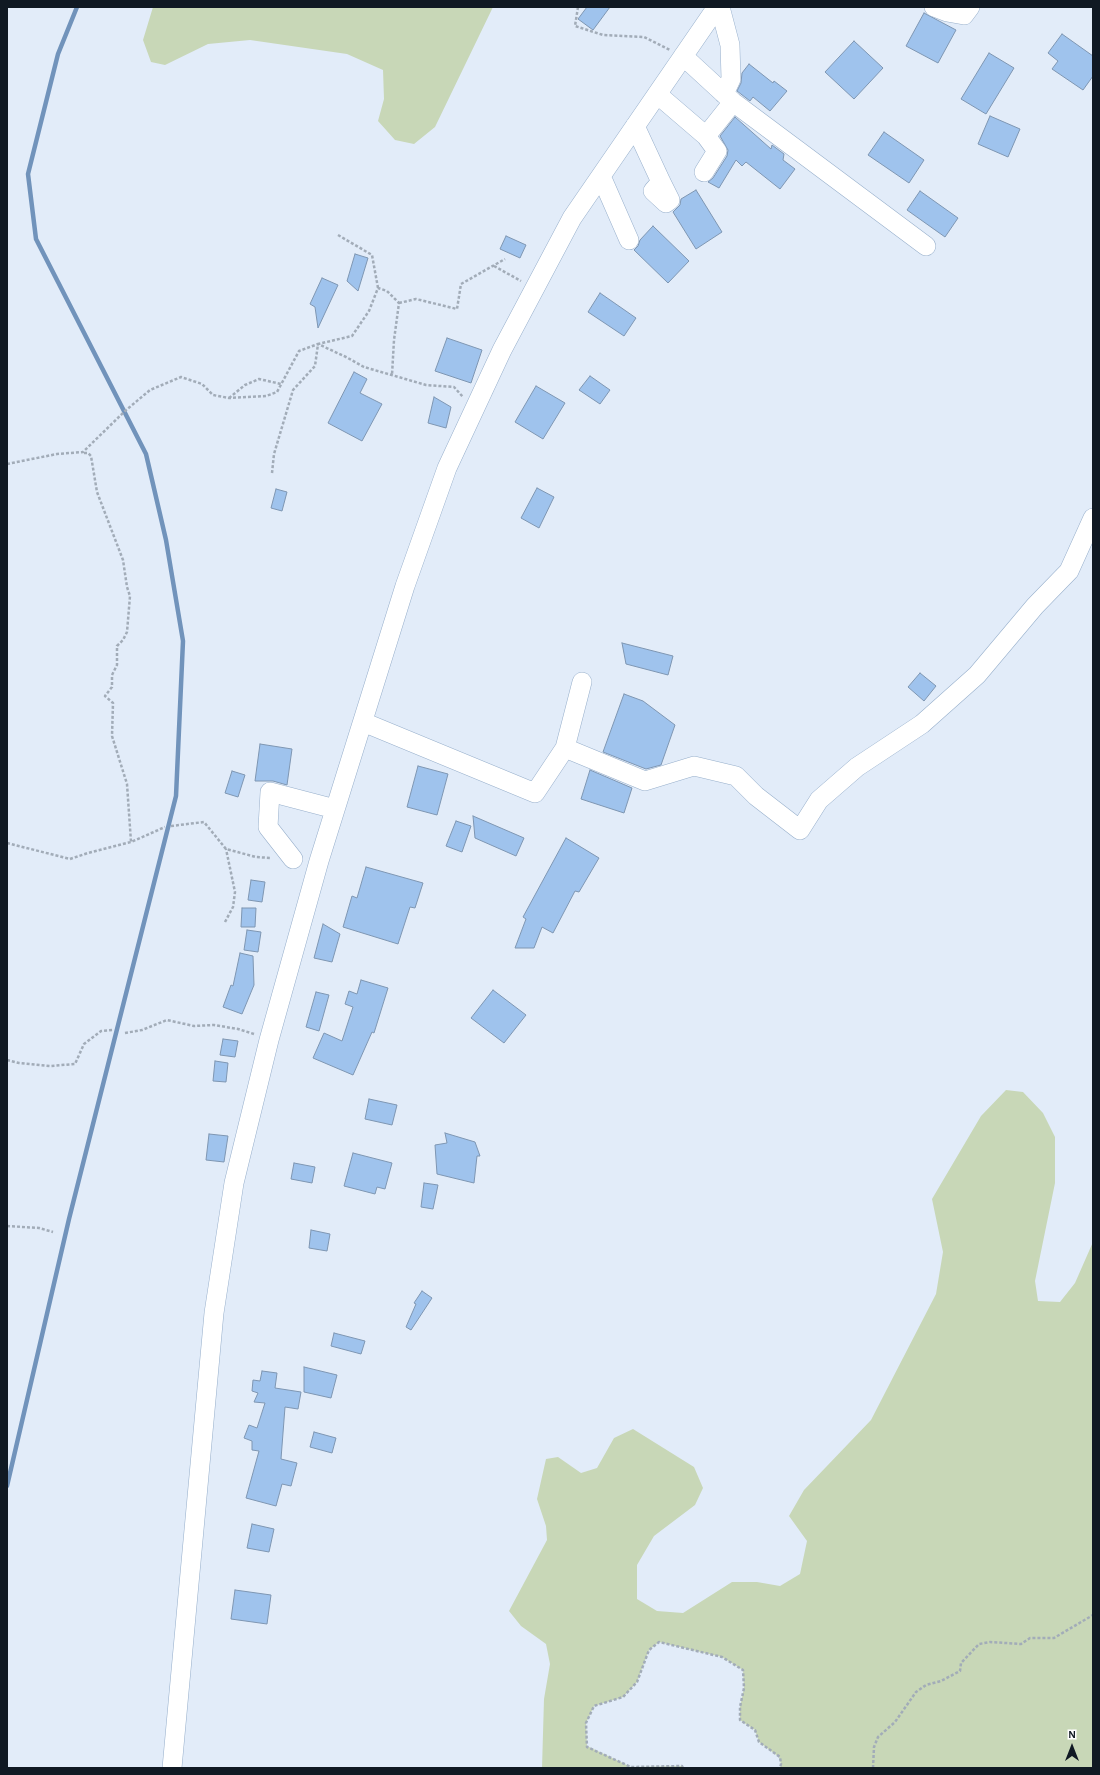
<!DOCTYPE html>
<style>
body{margin:0}
#map{position:relative;width:1100px;height:1775px;overflow:hidden;background:#e2ecf9;font-family:"Alegreya Sans",sans-serif}
canvas{display:block}
.frame{position:absolute;inset:0;border:8px solid #101923;pointer-events:none}
.north{position:absolute;left:1052px;top:1727px;width:40px;height:40px;-webkit-text-stroke:3px #fff;paint-order:stroke;rotate:0deg;font-size:11px;font-weight:700;line-height:16px;text-align:center;color:#101923}
.north::after{content:'';display:block;margin:auto;width:14px;height:18px;background:#101923;clip-path:polygon(50% 0,100% 100%,50% 72%,0 100%)}
</style>
<div id="map">
<canvas width="1100" height="1775"></canvas>
<div class="frame"></div>
<div class="north">N</div>
</div>
<script>
const ctx = document.querySelector('canvas').getContext('2d');
ctx.lineJoin = 'round';
function paint(path, color) {
  ctx.fillStyle = color;
  ctx.fill(path, 'evenodd');
}
function shape(rows) {
  const path = new Path2D();
  for (const r of rows) {
    path.moveTo(r[0], r[1]);
    for (let i = 2; i < r.length; i += 2) path.lineTo(r[i], r[i + 1]);
  }
  return path;
}
function strokePath(path, color, width, dash) {
  ctx.strokeStyle = color;
  ctx.lineWidth = width;
  ctx.lineCap = dash ? 'butt' : 'round';
  ctx.setLineDash(dash || []);
  ctx.stroke(path);
}
paint(shape([
 [153,7,493,7,435,127,414,144,395,140,378,121,384,99,383,70,347,54,250,40,208,44,165,65,151,62,143,40],
 [1006,1090,1023,1092,1043,1113,1055,1137,1055,1183,1035,1281,1038,1301,1060,1302,1075,1283,1093,1242,1093,1768,780,1768,781,1764,779,1757,759,1742,755,1730,740,1720,740,1707,744,1688,743,1670,722,1657,659,1642,649,1650,637,1682,623,1697,594,1706,586,1723,587,1746,631,1767,682,1766,683,1768,542,1768,544,1699,550,1664,546,1644,521,1626,509,1611,547,1540,546,1526,537,1499,546,1459,558,1457,581,1473,597,1468,614,1438,633,1429,694,1467,703,1488,695,1505,654,1536,637,1565,637,1599,657,1611,683,1613,732,1582,757,1582,780,1586,800,1574,807,1541,789,1516,804,1490,871,1420,936,1294,943,1252,932,1199,981,1116]
]), '#c8d7b7');
strokePath(shape([
 [7,1486,69,1219,176,796,183,641,166,540,146,454,36,239,28,174,58,54,77,7]
]), '#7193bb', 4.5);
const building = shape([
 [587,7,610,7,593,30,578,19,587,7],
 [924,13,956,30,938,63,906,46,924,13],
 [1062,34,1093,56,1093,76,1083,90,1052,69,1058,61,1048,53,1062,34],
 [854,41,883,68,854,99,825,72,854,41],
 [989,53,1014,68,986,114,961,99,989,53],
 [749,64,773,83,774,81,787,91,770,111,753,97,750,101,737,91,741,83,742,73,749,64],
 [990,116,1020,129,1008,157,978,144,990,116],
 [735,117,771,149,772,145,784,154,783,160,795,169,780,189,746,162,742,166,736,160,719,188,708,182,713,178,727,156,728,150,720,136,735,117],
 [884,132,924,160,909,183,868,155,884,132],
 [696,190,722,232,696,249,673,212,680,205,681,199,696,190],
 [920,191,958,218,945,237,907,210,920,191],
 [653,226,689,261,668,283,634,250,638,246,640,240,653,226],
 [506,236,526,245,520,258,500,249,506,236],
 [355,254,368,258,358,291,347,281,355,254],
 [322,278,338,285,318,328,315,307,310,304,322,278],
 [600,293,636,318,624,336,588,312,600,293],
 [447,338,482,350,471,383,435,371,447,338],
 [354,372,367,379,360,393,382,404,362,441,328,423,354,372],
 [590,376,610,390,600,404,579,390,590,376],
 [536,386,565,403,543,439,515,422,536,386],
 [434,397,451,407,446,428,428,423,434,397],
 [537,488,554,497,539,528,521,518,537,488],
 [276,489,287,492,282,511,271,508,276,489],
 [622,643,673,656,668,675,626,664,622,643],
 [920,673,936,686,924,701,908,687,920,673],
 [624,694,643,701,675,725,661,765,646,769,603,752,624,694],
 [260,744,292,749,287,785,273,781,255,781,260,744],
 [418,766,448,774,437,815,407,807,418,766],
 [590,770,632,788,624,813,581,799,590,770],
 [232,771,245,775,238,797,225,793,232,771],
 [473,816,524,838,516,856,475,838,473,816],
 [456,821,471,826,462,852,446,846,456,821],
 [566,838,599,858,579,892,575,891,553,933,542,927,534,948,515,948,526,919,523,917,566,838],
 [366,867,423,883,415,908,410,907,398,944,343,927,352,896,357,898,366,867],
 [251,880,265,882,262,902,248,900,251,880],
 [242,908,256,908,255,927,241,927,242,908],
 [323,924,340,934,332,962,314,958,323,924],
 [247,930,261,932,258,952,244,950,247,930],
 [240,953,253,956,254,985,242,1014,223,1007,231,985,233,986,240,953],
 [361,980,388,988,374,1033,372,1032,353,1075,313,1058,324,1033,342,1041,353,1007,345,1004,349,991,357,994,361,980],
 [493,990,526,1015,504,1043,471,1018,493,990],
 [316,992,329,995,319,1031,306,1027,316,992],
 [223,1039,238,1041,235,1057,220,1055,223,1039],
 [215,1061,228,1063,226,1082,213,1081,215,1061],
 [369,1099,397,1105,392,1125,365,1119,369,1099],
 [445,1133,475,1142,480,1156,477,1156,474,1183,437,1174,435,1145,447,1143,445,1133],
 [209,1134,228,1136,224,1162,206,1160,209,1134],
 [353,1153,392,1163,385,1189,377,1187,375,1194,344,1186,353,1153],
 [294,1163,315,1167,312,1183,291,1179,294,1163],
 [424,1183,438,1185,433,1209,421,1207,424,1183],
 [311,1230,330,1234,327,1251,309,1248,311,1230],
 [422,1291,432,1298,411,1330,406,1327,416,1304,414,1303,422,1291],
 [334,1333,365,1341,361,1354,331,1346,334,1333],
 [304,1367,337,1375,331,1398,304,1392,304,1367],
 [262,1371,277,1373,275,1388,301,1392,298,1409,285,1407,281,1459,297,1463,291,1486,282,1484,276,1506,246,1498,259,1451,252,1450,252,1441,244,1438,249,1425,257,1428,265,1403,254,1402,258,1393,252,1391,253,1380,260,1381,262,1371],
 [314,1432,336,1438,332,1453,310,1447,314,1432],
 [252,1524,274,1529,269,1552,247,1548,252,1524],
 [235,1590,271,1595,267,1624,231,1619,235,1590]
]);
paint(building, '#9fc3ed');
strokePath(building, '#7e96b2', 1);
const minor = shape([
 [720,7,730,45,731,79,724,94],
 [934,7,947,12,964,15,970,7],
 [683,56,733,102,926,246],
 [657,94,706,136],
 [635,126,661,182,670,200,666,203,653,191,661,182],
 [704,172,717,151,706,136,733,102],
 [601,176,629,240],
 [363,722,535,793,565,748,582,682],
 [565,748,645,781,694,766,736,776,756,796,800,830,819,800,857,767,922,724,977,675,1035,606,1069,571,1093,518],
 [293,859,268,827,270,792,335,809],
 [172,1768,214,1313,234,1183,269,1040,319,861,405,586,447,468,502,350,572,218,717,7]
]);
strokePath(minor, '#97afcb', 20);
strokePath(shape([
 [578,7,575,26,603,35,644,37,670,50],
 [338,235,372,255,378,288],
 [494,266,521,281],
 [399,303,416,299,457,309,461,284,505,259],
 [229,398,245,385,259,379,281,384],
 [84,453,88,453,91,456,97,492,123,560,127,587,130,596,127,632,123,640,117,646,117,665,112,675,112,687,105,696,113,703,112,736,127,784,131,842],
 [7,464,57,454,83,452,125,411,150,390,181,377,202,384,213,395,229,398,266,396,277,392,299,351,318,344,346,357,364,367,426,385,454,387,463,397],
 [272,473,274,454,293,390,315,366,318,344,352,336,369,311,378,288,387,291,399,303,394,340,392,375],
 [171,826,204,822,226,849,256,857,271,858],
 [7,843,70,859,88,853,131,842,165,827],
 [225,922,233,907,235,892,226,849],
 [125,1033,142,1030,167,1020,194,1026,214,1025,238,1029,254,1034],
 [7,1060,19,1063,50,1066,75,1064,84,1044,101,1031,113,1030],
 [7,1226,39,1228,53,1232],
 [683,1768,682,1766,631,1767,587,1747,586,1723,594,1706,623,1697,637,1682,649,1650,659,1642,722,1657,743,1670,744,1688,740,1707,740,1720,755,1730,759,1742,780,1757,781,1764,780,1768],
 [873,1768,874,1747,878,1737,895,1722,916,1692,926,1685,941,1681,960,1671,961,1663,979,1644,990,1642,1021,1644,1030,1638,1054,1638,1093,1615]
]), '#a2acb8', 2.5, [3, 2]);
strokePath(minor, '#fff', 19);
</script>
